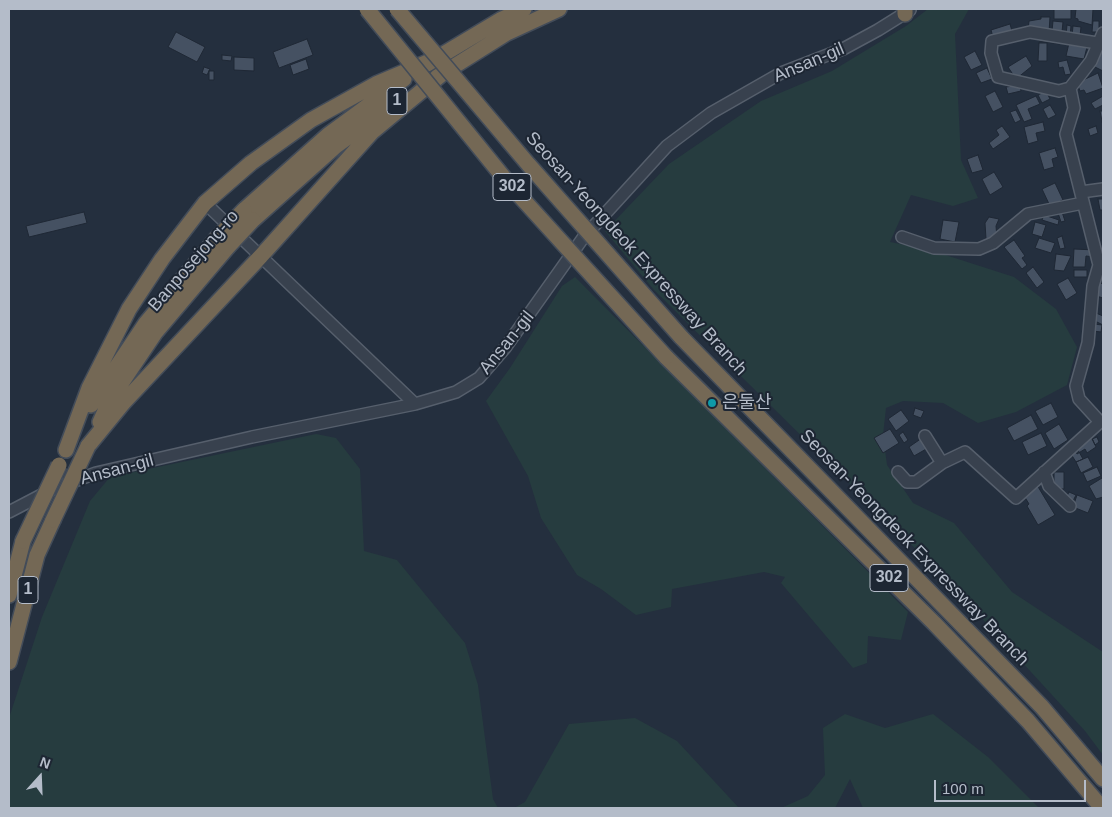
<!DOCTYPE html>
<meta charset="utf-8">
<style>
body{margin:0}
#map{position:relative;width:1112px;height:817px;overflow:hidden;background:#242f3e;font-family:Helvetica,sans-serif}
canvas{display:block}
.frame{position:absolute;inset:0;border:10px solid #b4bcc9;pointer-events:none}
.north{position:absolute;left:15px;top:752px;width:50px;height:50px;-webkit-text-stroke:4px #1d2633;paint-order:stroke;rotate:20deg;font-size:14px;font-weight:700;line-height:20px;text-align:center;color:#b4bcc9}
.north::after{content:'';display:block;margin:auto;width:18px;height:22px;background:#b4bcc9;clip-path:polygon(50% 0,100% 100%,50% 72%,0 100%)}
.scale{position:absolute;left:934px;top:780px;width:152px;height:22px;box-sizing:border-box;border:2px solid #b4bcc9;border-top:0;padding-left:6px;font-size:15px;line-height:18px;white-space:nowrap;color:#b4bcc9;-webkit-text-stroke:4px #1d2633;paint-order:stroke}
</style>
<div id="map">
<canvas width="1112" height="817"></canvas>
<div class="frame"></div>
<div class="north">N</div>
<div class="scale">100 m</div>
</div>
<script>
const ctx = document.querySelector('canvas').getContext('2d');
ctx.lineJoin = 'round';
function paint(path, color) {
  ctx.fillStyle = color;
  ctx.fill(path, 'evenodd');
}
function shape(rows) {
  const path = new Path2D();
  for (const r of rows) {
    path.moveTo(r[0], r[1]);
    for (let i = 2; i < r.length; i += 2) path.lineTo(r[i], r[i + 1]);
  }
  return path;
}
function strokePath(path, color, width, dash) {
  ctx.strokeStyle = color;
  ctx.lineWidth = width;
  ctx.lineCap = dash ? 'butt' : 'round';
  ctx.setLineDash(dash || []);
  ctx.stroke(path);
}
function drawText(font, color, halo, rows, align = 'center') {
  ctx.font = font + ' Helvetica,"Noto Sans KR",sans-serif';
  ctx.lineWidth = 4;
  ctx.setLineDash([]);
  ctx.textBaseline = 'middle';
  ctx.strokeStyle = halo;
  ctx.fillStyle = color;
  for (const [text, x, y, turn = 0] of rows) {
    ctx.save();
    ctx.translate(x, y);
    ctx.rotate((+turn || 0) * Math.PI / 180);
    ctx.textAlign = isNaN(turn) ? turn : align;
    if (halo) ctx.strokeText(text, 0, 0);
    ctx.fillText(text, 0, 0);
    ctx.restore();
  }
}
paint(shape([
 [928,9,969,9,955,34,961,160,978,198,953,206,911,195,890,242,930,250,1014,277,1056,309,1077,347,1067,385,1016,412,978,423,943,403,903,401,886,408,883,435,887,465,913,503,954,523,1012,592,1103,652,1103,755,1085,731,945,578,654,290,605,231,669,164,761,101,832,71,906,26],
 [575,277,908,612,901,640,868,636,867,663,853,668,781,583,785,577,764,572,672,589,671,607,636,615,601,589,577,575,541,518,528,476,486,401,510,368,562,286],
 [316,434,336,438,360,469,364,551,397,560,465,643,478,685,493,799,498,808,9,808,9,718,42,617,90,501,110,477],
 [845,714,885,728,933,714,988,757,1039,808,863,808,850,779,835,808,781,808,808,796,825,775,823,728],
 [635,718,677,741,739,808,514,808,525,802,569,724]
]), '#263c3f');
const building = shape([
 [1054,9,1071,9,1071,19,1054,19,1054,9],
 [1076,9,1093,9,1092,25,1078,21,1078,19,1075,18,1076,9],
 [1041,17,1050,17,1049,32,1028,30,1029,21,1041,19,1041,17],
 [1053,21,1063,22,1062,32,1052,31,1053,21],
 [1093,21,1099,21,1099,32,1092,32,1093,21],
 [1010,24,1012,31,993,37,991,30,1010,24],
 [1067,25,1071,26,1070,36,1066,35,1067,25],
 [1073,26,1081,27,1080,36,1072,36,1073,26],
 [176,32,205,47,197,62,168,47,176,32],
 [1039,36,1061,39,1060,44,1039,41,1039,36],
 [307,39,313,55,279,68,273,52,307,39],
 [1039,43,1047,43,1047,61,1038,61,1039,43],
 [1069,43,1087,47,1084,59,1066,56,1069,43],
 [1100,50,1103,51,1103,71,1093,66,1100,50],
 [975,51,982,65,971,70,964,57,975,51],
 [222,55,232,56,231,61,222,60,222,55],
 [1026,56,1032,66,1016,79,1008,67,1026,56],
 [234,57,254,58,254,71,234,70,234,57],
 [306,59,309,69,293,75,290,65,306,59],
 [1067,60,1071,74,1065,75,1063,67,1059,68,1058,62,1067,60],
 [204,67,210,69,207,75,202,73,204,67],
 [987,68,992,79,981,83,976,73,987,68],
 [209,71,214,71,214,80,209,80,209,71],
 [1098,73,1103,88,1086,94,1084,90,1080,91,1077,83,1098,73],
 [1020,85,1021,91,1008,94,1006,87,1020,85],
 [995,91,1003,107,993,112,985,96,995,91],
 [1046,91,1050,99,1042,103,1038,95,1046,91],
 [1036,96,1040,104,1028,109,1032,119,1024,122,1016,105,1036,96],
 [1103,96,1103,105,1095,109,1091,103,1103,96],
 [1050,105,1056,115,1048,119,1043,109,1050,105],
 [1016,110,1021,120,1015,123,1010,112,1016,110],
 [1100,111,1103,111,1103,126,1100,111],
 [1043,122,1045,131,1036,133,1038,141,1028,144,1024,127,1043,122],
 [1002,126,1010,137,993,149,989,143,999,135,996,130,1002,126],
 [1096,126,1098,133,1090,136,1088,129,1096,126],
 [1055,148,1058,157,1052,159,1054,167,1044,170,1039,153,1055,148],
 [978,155,983,170,972,173,967,159,978,155],
 [994,172,1003,187,990,195,982,179,994,172],
 [1055,183,1063,200,1050,206,1042,189,1055,183],
 [1098,199,1103,199,1103,210,1100,210,1098,199],
 [84,212,87,223,29,237,26,226,84,212],
 [1062,212,1065,221,1061,222,1058,213,1062,212],
 [1044,215,1059,220,1058,225,1042,220,1044,215],
 [989,217,999,219,996,226,997,238,986,239,985,223,989,217],
 [943,220,959,222,955,242,940,239,943,220],
 [1035,222,1046,225,1042,237,1032,234,1035,222],
 [1062,236,1065,248,1060,249,1057,238,1062,236],
 [1039,238,1055,243,1051,253,1035,248,1039,238],
 [1014,240,1025,256,1022,258,1027,265,1022,269,1004,247,1014,240],
 [1074,249,1095,250,1095,257,1086,256,1085,267,1073,267,1074,249],
 [1056,254,1071,256,1064,271,1054,270,1056,254],
 [1033,267,1044,282,1037,288,1026,273,1033,267],
 [1074,270,1087,270,1087,277,1074,277,1074,270],
 [1068,278,1077,293,1066,300,1057,284,1068,278],
 [1098,282,1103,284,1103,298,1093,295,1098,282],
 [1096,313,1103,316,1103,325,1093,320,1096,313],
 [1094,324,1102,325,1101,332,1093,331,1094,324],
 [1051,403,1058,417,1043,425,1035,411,1051,403],
 [915,408,924,411,921,418,913,415,915,408],
 [901,410,909,421,896,431,888,419,901,410],
 [1031,415,1038,429,1014,441,1007,428,1031,415],
 [1059,424,1068,440,1054,449,1045,433,1059,424],
 [890,429,899,443,883,453,874,438,890,429],
 [903,432,908,440,904,443,899,435,903,432],
 [1041,433,1047,446,1028,455,1022,442,1041,433],
 [1097,437,1099,442,1095,445,1092,439,1097,437],
 [922,438,928,448,914,456,909,447,922,438],
 [1092,438,1096,447,1087,453,1085,449,1077,454,1074,448,1092,438],
 [1078,450,1083,459,1076,462,1071,454,1078,450],
 [1088,457,1093,467,1081,473,1076,462,1088,457],
 [1097,467,1101,476,1087,482,1083,473,1097,467],
 [1054,472,1064,472,1064,489,1054,489,1054,472],
 [1102,478,1103,478,1103,497,1096,499,1089,486,1102,478],
 [1037,485,1055,515,1038,525,1027,506,1029,504,1023,494,1037,485],
 [1069,492,1076,495,1073,501,1066,498,1069,492],
 [1077,495,1093,501,1088,513,1073,507,1077,495]
]);
paint(building, '#455162');
strokePath(building, '#1f2835', 1);
const minor = shape([
 [1070,88,1059,91,998,77,991,53,992,41,1030,32,1103,44],
 [1081,192,1103,189],
 [205,203,415,404],
 [902,237,934,248,979,249,993,243,1028,214,1083,203],
 [925,436,942,463],
 [898,472,907,482,916,482,942,463,965,452,1016,498,1100,422,1079,399,1076,386,1088,343,1093,286,1099,265,1066,134,1074,108,1070,88,1091,61,1103,33],
 [1044,472,1049,486,1070,506],
 [9,512,51,490,96,473,252,437,415,404,456,392,479,378,505,348,583,238,667,146,711,113,781,73,843,49,878,30,910,10]
]);
const highway = shape([
 [905,9,905,14],
 [427,64,502,19,524,9],
 [437,77,507,33,559,9],
 [244,210,328,135,404,79],
 [253,220,336,146,396,102],
 [681,337,1042,707,1103,779],
 [666,357,934,623,1028,721,1102,808],
 [91,405,146,323,216,239],
 [100,422,110,400,155,333,227,248],
 [88,446,124,402,261,256,372,132,442,74],
 [66,450,89,388,129,309,162,259,205,203,251,163,311,120,376,84,435,59],
 [9,595,23,541],
 [9,662,37,555,53,520]
]);
strokePath(minor, '#565f6c', 14);
strokePath(highway, '#434c59', 18);
strokePath(minor, '#38414e', 11);
strokePath(highway, '#746855', 15);
const highwayBridge = shape([
 [367,9,509,184,666,357],
 [397,9,528,164,681,337],
 [216,239,244,210],
 [227,248,253,220],
 [53,520,88,446],
 [23,541,59,465]
]);
strokePath(highwayBridge, '#434c59', 18, []);
strokePath(highwayBridge, '#746855', 15);
for (const [x, y, r, color] of [
 [712,403,5,"#0f9aa8"]
]) {
  const dot = new Path2D();
  dot.arc(x, y, r, 0, 2 * Math.PI);
  ctx.fillStyle = color;
  ctx.fill(dot);
  strokePath(dot, '#1d2633', 2);
}
for (const [x, y, w] of [
 [397,101,20],
 [512,187,38],
 [889,578,38],
 [28,590,20]
]) {
  const box = new Path2D();
  box.roundRect(x - w / 2, y - 13.5, w, 27, 4);
  ctx.fillStyle = '#1d2633';
  ctx.fill(box);
  strokePath(box, '#b4bcc9', 1);
}
drawText('bold 16px', '#b4bcc9', null, [
 ["1",397,101],
 ["302",512,187],
 ["302",889,578],
 ["1",28,590]
]);
drawText('18px', '#b4bcc9', '#1d2633', [
 ["Ansan-gil",809,63,-23],
 ["Seosan-Yeongdeok Expressway Branch",636,254,48],
 ["Banposejong-ro",194,261,-49],
 ["Ansan-gil",507,343,-51],
 ["Ansan-gil",117,470,-15],
 ["Seosan-Yeongdeok Expressway Branch",914,548,46]
]);
drawText('18px', '#b4bcc9', '#1d2633', [
 ["은둘산",722,403]
], 'left');
</script>
